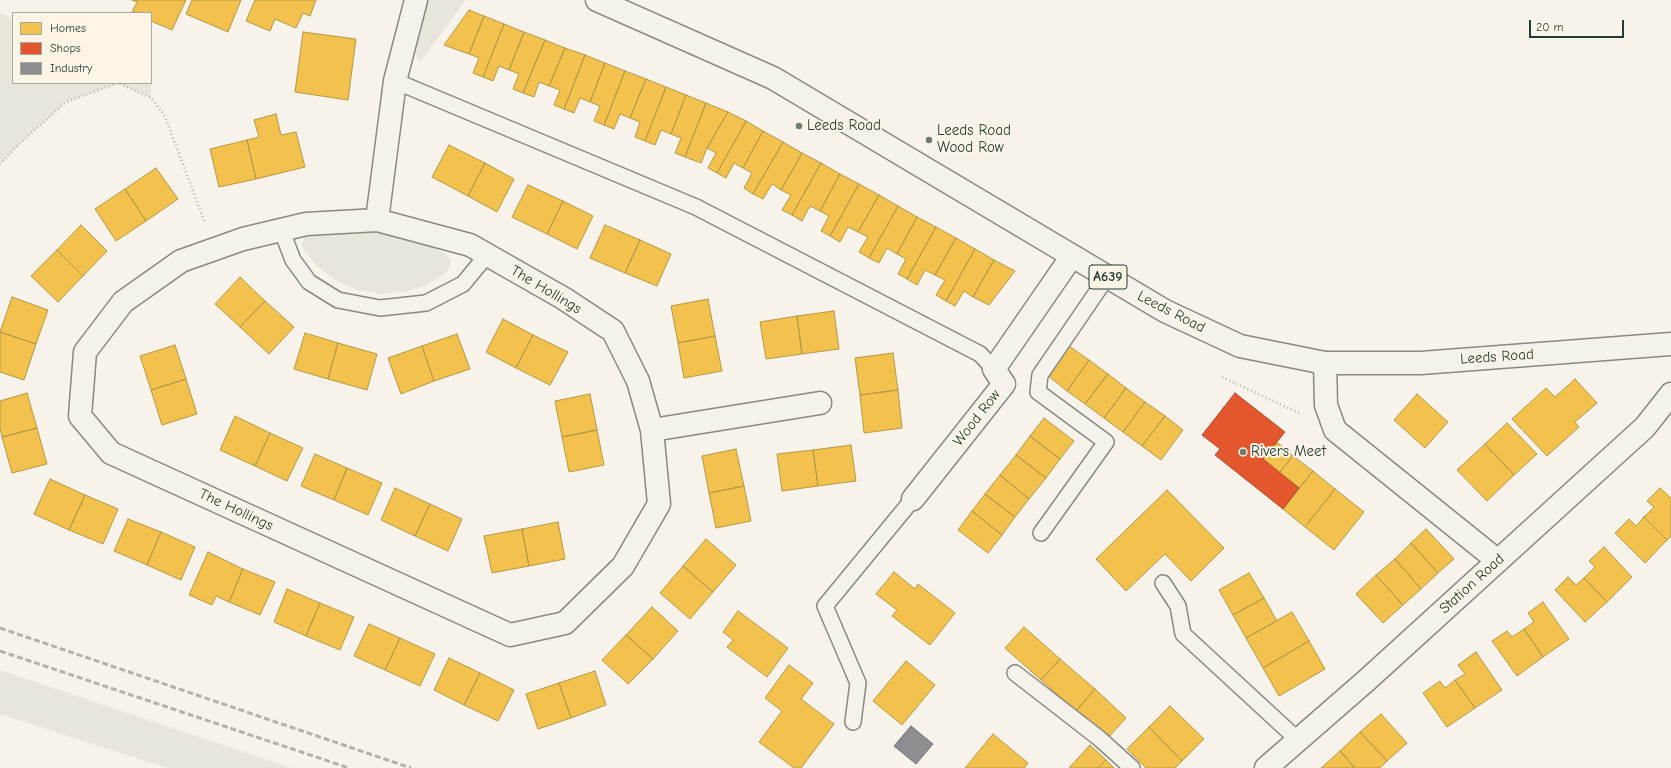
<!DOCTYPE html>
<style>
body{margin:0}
#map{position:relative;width:1671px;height:768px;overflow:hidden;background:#f7f3ea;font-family:"Comic Neue",sans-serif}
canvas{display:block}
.legend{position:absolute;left:12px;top:12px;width:140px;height:72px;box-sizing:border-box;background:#fcf5e5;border:1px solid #a4ab9e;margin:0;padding:5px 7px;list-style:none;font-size:12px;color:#1f3d34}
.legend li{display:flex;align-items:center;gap:8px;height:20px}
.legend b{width:20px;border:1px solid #a4ab9e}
.scale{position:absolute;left:1529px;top:20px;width:95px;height:18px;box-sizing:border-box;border:2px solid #1f3d34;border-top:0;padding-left:5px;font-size:12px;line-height:14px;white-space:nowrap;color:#1f3d34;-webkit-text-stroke:3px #fcf5e5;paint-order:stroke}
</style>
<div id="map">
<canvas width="1671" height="768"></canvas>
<ul class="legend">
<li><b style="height:11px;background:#f2c14e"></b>Homes</li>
<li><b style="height:11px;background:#e4572e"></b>Shops</li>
<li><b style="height:11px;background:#8d8d92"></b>Industry</li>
</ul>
<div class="scale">20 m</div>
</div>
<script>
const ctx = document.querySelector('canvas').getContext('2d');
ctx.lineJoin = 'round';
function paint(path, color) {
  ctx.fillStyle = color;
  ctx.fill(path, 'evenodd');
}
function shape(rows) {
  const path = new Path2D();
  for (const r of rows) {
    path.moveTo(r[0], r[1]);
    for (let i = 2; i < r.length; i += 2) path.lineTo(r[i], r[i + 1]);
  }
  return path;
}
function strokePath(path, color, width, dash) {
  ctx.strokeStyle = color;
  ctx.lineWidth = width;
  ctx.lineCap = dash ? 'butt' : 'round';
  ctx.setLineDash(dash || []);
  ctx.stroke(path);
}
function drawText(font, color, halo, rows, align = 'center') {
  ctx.font = font + ' "Comic Neue",sans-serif';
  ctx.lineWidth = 4;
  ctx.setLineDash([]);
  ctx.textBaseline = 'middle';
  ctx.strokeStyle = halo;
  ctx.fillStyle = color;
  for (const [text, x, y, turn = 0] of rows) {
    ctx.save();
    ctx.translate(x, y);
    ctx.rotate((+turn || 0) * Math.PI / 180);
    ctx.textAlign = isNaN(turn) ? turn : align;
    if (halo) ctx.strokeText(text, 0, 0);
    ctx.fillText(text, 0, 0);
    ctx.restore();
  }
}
paint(shape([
 [427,0,466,0,420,62,416,55,423,7],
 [0,13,13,19,13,83,151,83,151,76,151,98,118,83,66,102,16,147,0,164],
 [358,229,381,232,425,244,446,254,450,259,450,266,447,272,427,285,404,292,381,294,357,290,335,280,317,266,302,247,302,242,305,235],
 [0,670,291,768,167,768,0,714]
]), '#e8e5da');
const homes = shape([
 [132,0,186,0,172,30,151,21,151,13,132,12,137,2,132,0],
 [192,0,241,0,228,32,186,14,192,0],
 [255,0,316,0,310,16,303,13,296,28,275,19,270,31,246,21,255,0],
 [469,10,484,16,469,54,444,45,469,10],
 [484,16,504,24,483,77,473,73,479,58,469,54,484,16],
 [504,24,524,32,509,70,499,66,493,81,483,77,504,24],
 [303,32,356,39,348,100,295,92,303,32],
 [524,32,545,40,523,93,513,89,519,74,509,70,524,32],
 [545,40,565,48,549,86,539,82,534,97,523,93,545,40],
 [565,48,585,55,564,109,554,105,560,90,549,86,565,48],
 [585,55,605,63,590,102,580,98,574,113,564,109,585,55],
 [605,63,625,71,604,125,594,121,600,106,590,102,605,63],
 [625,71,646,79,630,118,620,114,614,129,604,125,625,71],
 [646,79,666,87,645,141,635,137,640,122,630,118,646,79],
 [666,87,686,95,671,134,661,130,655,145,645,141,666,87],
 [686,95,706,103,685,157,675,153,681,138,671,134,686,95],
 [706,103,728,112,707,148,701,163,685,157,706,103],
 [728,112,746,121,717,173,708,168,716,153,707,148,728,112],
 [276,114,281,135,296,132,305,167,256,179,247,140,259,137,254,120,276,114],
 [746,121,763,131,743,168,734,163,726,178,717,173,746,121],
 [763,131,783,142,753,194,744,188,752,173,743,168,763,131],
 [247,140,256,179,219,187,210,149,247,140],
 [783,142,802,153,781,190,772,184,763,199,753,194,783,142],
 [449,145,485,163,468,196,432,177,449,145],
 [802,153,821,163,792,215,782,210,791,195,781,190,802,153],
 [485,163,514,179,497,212,468,196,485,163],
 [821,163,840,174,820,211,810,206,802,221,792,215,821,163],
 [156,168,178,199,146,221,125,189,156,168],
 [840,174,859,184,830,236,821,231,829,216,820,211,840,174],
 [859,184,879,195,858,232,848,227,840,242,830,236,859,184],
 [528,185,563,201,547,234,512,217,528,185],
 [125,189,146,221,116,241,95,209,125,189],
 [879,195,898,206,869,258,859,252,868,237,858,232,879,195],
 [563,201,593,216,577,249,547,234,563,201],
 [898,206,917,217,897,254,887,248,879,263,869,258,898,206],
 [917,217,936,227,907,279,898,274,906,259,897,254,917,217],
 [81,225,107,251,83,276,57,250,81,225],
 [605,225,640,240,625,273,590,258,605,225],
 [936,227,956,238,935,275,925,270,917,285,907,279,936,227],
 [956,238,975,249,946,301,936,295,945,280,935,275,956,238],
 [640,240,671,254,657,286,625,273,640,240],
 [975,249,994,260,973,297,964,291,955,306,946,301,975,249],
 [57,250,83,276,58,302,31,276,57,250],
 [994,260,1015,271,989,305,973,297,994,260],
 [240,277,265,301,240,327,215,304,240,277],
 [12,297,48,310,36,344,0,332,12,297],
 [708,299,715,336,678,343,671,306,708,299],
 [265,301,294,327,269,354,240,327,265,301],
 [834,311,839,349,802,354,797,316,834,311],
 [797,316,802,354,766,359,760,322,797,316],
 [503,319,533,335,516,368,486,352,503,319],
 [0,332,36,344,24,380,0,372,0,332],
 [305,333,338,343,328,379,294,369,305,333],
 [457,334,470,369,434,381,422,346,457,334],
 [533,335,568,352,550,385,516,368,533,335],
 [715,336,722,371,684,378,678,343,715,336],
 [338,343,377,354,367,390,328,379,338,343],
 [175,345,186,379,151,390,140,356,175,345],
 [422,346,434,381,401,394,388,358,422,346],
 [1069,346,1089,360,1067,391,1047,375,1069,346],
 [893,353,898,390,860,395,855,358,893,353],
 [1089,360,1108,374,1085,404,1067,391,1089,360],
 [1108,374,1126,388,1104,418,1085,404,1108,374],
 [186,379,197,414,162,425,151,390,186,379],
 [1575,379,1597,403,1575,422,1579,427,1547,456,1512,419,1546,388,1555,397,1575,379],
 [1126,388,1145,402,1123,432,1104,418,1126,388],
 [898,390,902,428,864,433,860,395,898,390],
 [27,393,37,428,2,437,0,428,0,401,27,393],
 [590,394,597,430,562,437,555,401,590,394],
 [1417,394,1448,422,1425,448,1394,420,1417,394],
 [1145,402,1165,416,1142,446,1123,432,1145,402],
 [235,416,270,433,255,466,220,450,235,416],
 [1165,416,1183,430,1161,460,1142,446,1165,416],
 [1044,418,1074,441,1060,459,1030,436,1044,418],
 [1507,423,1537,454,1514,475,1485,444,1507,423],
 [37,428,47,464,12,473,2,437,37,428],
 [597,430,604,465,569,472,562,437,597,430],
 [270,433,303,448,287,481,255,466,270,433],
 [1030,436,1060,459,1046,478,1016,455,1030,436],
 [1277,442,1293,456,1279,473,1263,459,1277,442],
 [1485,444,1514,475,1487,501,1457,470,1485,444],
 [851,445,856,481,818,486,813,450,851,445],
 [736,449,744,486,709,493,702,456,736,449],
 [813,450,818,486,782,491,777,454,813,450],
 [315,454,347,468,334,500,301,486,315,454],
 [1016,455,1046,478,1029,499,1000,475,1016,455],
 [1293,456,1313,471,1299,488,1279,473,1293,456],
 [347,468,382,483,368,515,334,500,347,468],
 [1313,471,1335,489,1305,527,1283,509,1313,471],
 [1000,475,1029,499,1015,517,985,494,1000,475],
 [50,479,85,495,69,530,34,514,50,479],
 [744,486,751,521,716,528,709,493,744,486],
 [395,488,430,504,415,536,381,520,395,488],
 [1660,488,1671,498,1671,536,1667,540,1644,517,1654,507,1647,501,1660,488],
 [1335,489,1364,512,1334,550,1305,527,1335,489],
 [1167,490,1224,548,1191,581,1165,554,1126,591,1096,559,1167,490],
 [985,494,1015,517,1002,535,972,511,985,494],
 [85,495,118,509,103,544,69,530,85,495],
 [430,504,462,519,448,551,415,536,430,504],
 [972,511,1002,535,988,553,958,530,972,511],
 [1644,517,1667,540,1645,563,1615,533,1629,519,1636,526,1644,517],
 [128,519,161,532,147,565,114,551,128,519],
 [558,522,565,559,529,566,522,529,558,522],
 [522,529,529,566,492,573,484,536,522,529],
 [1426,529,1454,559,1438,573,1411,543,1426,529],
 [161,532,195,547,181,580,147,565,161,532],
 [706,539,736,565,713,592,683,566,706,539],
 [1411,543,1438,573,1421,589,1395,559,1411,543],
 [1604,547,1632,577,1607,602,1584,578,1595,567,1589,561,1604,547],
 [208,552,243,569,229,602,216,596,212,605,189,595,208,552],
 [1395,559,1421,589,1403,605,1376,575,1395,559],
 [683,566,713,592,690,619,660,593,683,566],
 [243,569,275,582,260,615,229,602,243,569],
 [894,572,915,589,918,584,955,613,930,645,892,616,897,610,876,594,894,572],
 [1249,573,1264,598,1233,615,1219,590,1249,573],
 [1376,575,1403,605,1383,623,1356,594,1376,575],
 [1568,577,1576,585,1584,578,1607,602,1585,622,1555,590,1568,577],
 [287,589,320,603,306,636,274,622,287,589],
 [1264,598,1277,621,1246,638,1233,615,1264,598],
 [1543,602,1569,639,1543,657,1524,629,1534,622,1528,613,1543,602],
 [320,603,354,617,340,650,306,636,320,603],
 [652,607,678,631,653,659,626,635,652,607],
 [738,611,788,648,767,677,727,647,733,640,723,632,738,611],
 [1292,612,1309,641,1263,668,1246,638,1292,612],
 [369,624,400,638,385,670,354,656,369,624],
 [1024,627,1060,659,1041,680,1005,648,1024,627],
 [1524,629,1543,657,1517,676,1492,641,1507,631,1512,637,1524,629],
 [626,635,653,659,628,684,602,660,626,635],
 [400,638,435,654,420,686,385,670,400,638],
 [1309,641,1325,669,1279,696,1263,668,1309,641],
 [1476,652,1502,690,1475,708,1455,680,1465,674,1458,665,1476,652],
 [449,658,480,673,464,705,434,690,449,658],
 [1060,659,1095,689,1076,711,1041,680,1060,659],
 [906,661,935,685,902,725,873,701,906,661],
 [789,665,813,683,801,699,834,724,801,768,794,768,759,742,782,711,765,698,789,665],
 [595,671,606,705,571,718,559,683,595,671],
 [480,673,514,690,498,721,464,705,480,673],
 [1455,680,1475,708,1447,727,1423,693,1440,681,1445,688,1455,680],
 [559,683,571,718,538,729,526,694,559,683],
 [1095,689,1126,718,1107,739,1076,711,1095,689],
 [1170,706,1204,739,1182,761,1149,727,1170,706],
 [1381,714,1407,743,1387,761,1360,732,1381,714],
 [1149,727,1182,761,1175,768,1146,768,1127,749,1149,727],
 [1360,732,1387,761,1380,768,1355,768,1340,751,1360,732],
 [993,734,1028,763,1024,768,965,768,993,734],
 [1090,745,1106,760,1098,768,1069,768,1090,745],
 [1340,751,1355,768,1321,768,1340,751],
 [1106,760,1114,768,1098,768,1106,760]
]);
paint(homes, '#f2c14e');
strokePath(homes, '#b39946', 1);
const shops = shape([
 [1235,393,1285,432,1263,459,1299,488,1283,509,1215,455,1220,449,1202,435,1235,393]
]);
paint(shops, '#e4572e');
strokePath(shops, '#a94f30', 1);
const industry = shape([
 [911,726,933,744,916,764,894,746,911,726]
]);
paint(industry, '#8d8d92');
strokePath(industry, '#6c7576', 1);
const lane = shape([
 [395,81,696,207,980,354,994,369],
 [281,229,293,260,309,282,338,300,380,308,426,303,463,284,487,255],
 [1041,533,1106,442,1038,392,1040,375,1107,277],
 [1163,583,1178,606,1183,634,1298,740],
 [1015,673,1100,739,1132,768],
 [853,722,858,683,825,606,913,499]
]);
const street = shape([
 [377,220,470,245,563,298,613,331,638,381,652,430,659,504,623,566,565,623,510,635,111,453,80,416,85,352,123,302,181,261,243,239,306,224,377,220],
 [377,220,395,81,416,0],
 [1325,363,1326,405,1335,430,1498,561],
 [652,430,820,403],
 [913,499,1004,384,994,369,1072,256],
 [1266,768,1367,680,1645,427,1671,394]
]);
const primary = shape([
 [597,0,773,78,1165,311,1240,346,1325,363,1421,363,1671,344]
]);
strokePath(lane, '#868984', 18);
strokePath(street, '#868984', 25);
strokePath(primary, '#868984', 25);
strokePath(shape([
 [0,164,16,147,66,102,118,83,151,98,164,114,205,223],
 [1222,377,1299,413]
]), '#b0b2ad', 2.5, [1, 3]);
strokePath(lane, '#f5f2ec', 15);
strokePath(street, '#f5f2ec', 22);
strokePath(primary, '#f5f2ec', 22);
strokePath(shape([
 [0,628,411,768],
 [0,651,349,768]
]), '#b0b2ad', 3, [6, 3]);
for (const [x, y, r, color] of [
 [799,126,4,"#6b7d74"],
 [929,140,4,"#6b7d74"],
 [1243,452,4,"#6b7d74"]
]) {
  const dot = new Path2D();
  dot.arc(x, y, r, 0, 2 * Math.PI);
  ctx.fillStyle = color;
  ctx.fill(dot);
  strokePath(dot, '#fcf5e5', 1.5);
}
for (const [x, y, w] of [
 [1108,277,38]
]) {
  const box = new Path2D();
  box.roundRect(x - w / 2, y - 12, w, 24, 3);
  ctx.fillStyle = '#fcf5e5';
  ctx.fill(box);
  strokePath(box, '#1f3d34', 1);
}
drawText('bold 14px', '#1f3d34', null, [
 ["A639",1108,277]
]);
drawText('15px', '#1f3d34', '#fcf5e5', [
 ["Leeds Road",807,126],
 ["Leeds Road",937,131],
 ["Wood Row",937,148],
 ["Rivers Meet",1251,452]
], 'left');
drawText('15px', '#1f3d34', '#fcf5e5', [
 ["The Hollings",546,290,31],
 ["Leeds Road",1171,312,27],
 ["Leeds Road",1497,357,-4],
 ["Wood Row",977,418,-52],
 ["The Hollings",236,510,25],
 ["Station Road",1472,584,-42]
]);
</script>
